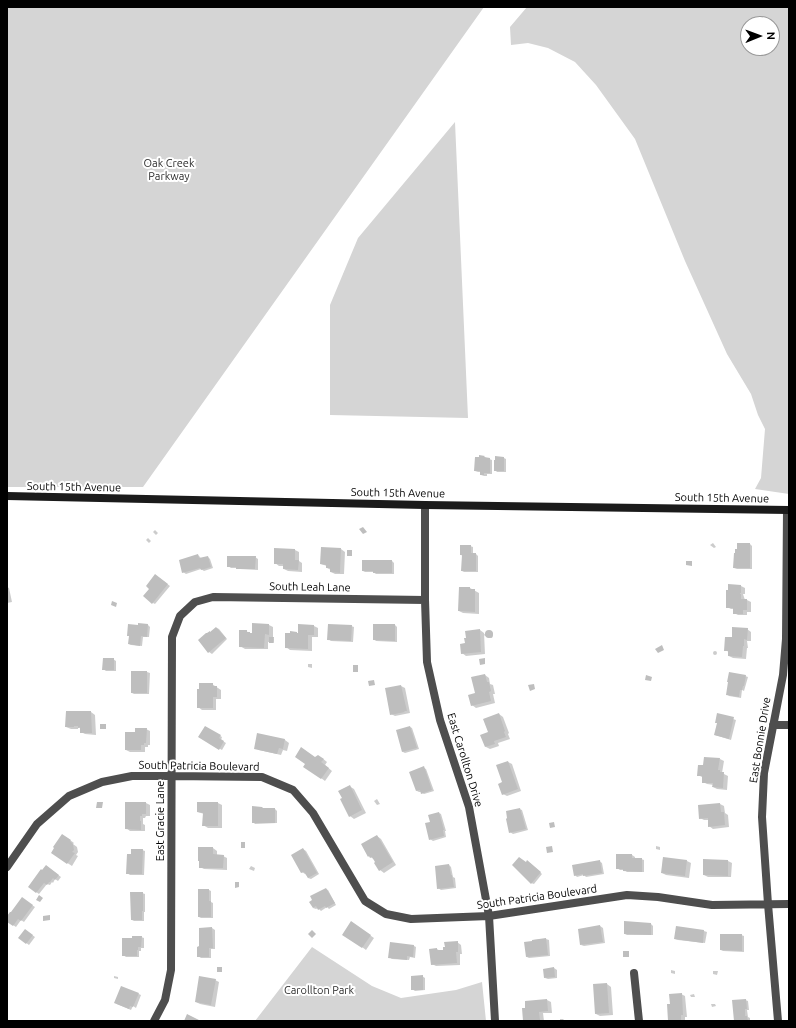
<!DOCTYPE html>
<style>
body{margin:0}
#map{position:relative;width:796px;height:1028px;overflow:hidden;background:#fff;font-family:Ubuntu,sans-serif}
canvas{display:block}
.frame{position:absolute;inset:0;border:8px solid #000;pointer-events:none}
.north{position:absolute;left:740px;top:16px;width:40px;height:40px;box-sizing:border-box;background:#fff;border:1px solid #999;border-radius:50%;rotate:89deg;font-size:11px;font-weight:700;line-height:16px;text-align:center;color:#000}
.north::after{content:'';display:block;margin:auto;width:14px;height:18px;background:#000;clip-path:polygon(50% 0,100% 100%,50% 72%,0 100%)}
</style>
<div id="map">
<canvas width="796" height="1028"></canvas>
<div class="frame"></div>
<div class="north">N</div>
</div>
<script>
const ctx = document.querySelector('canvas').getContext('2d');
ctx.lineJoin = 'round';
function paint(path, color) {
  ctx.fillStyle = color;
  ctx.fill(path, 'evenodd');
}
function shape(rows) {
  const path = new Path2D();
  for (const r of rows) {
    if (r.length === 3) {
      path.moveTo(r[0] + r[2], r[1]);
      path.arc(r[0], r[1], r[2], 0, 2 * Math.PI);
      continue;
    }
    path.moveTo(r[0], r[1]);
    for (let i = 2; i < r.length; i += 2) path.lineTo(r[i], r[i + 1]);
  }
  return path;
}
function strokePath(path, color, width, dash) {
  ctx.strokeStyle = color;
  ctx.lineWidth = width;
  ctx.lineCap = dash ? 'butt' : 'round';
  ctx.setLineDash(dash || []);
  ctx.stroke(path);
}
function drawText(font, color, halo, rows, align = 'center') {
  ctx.font = font + ' Ubuntu,sans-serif';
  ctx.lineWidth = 4;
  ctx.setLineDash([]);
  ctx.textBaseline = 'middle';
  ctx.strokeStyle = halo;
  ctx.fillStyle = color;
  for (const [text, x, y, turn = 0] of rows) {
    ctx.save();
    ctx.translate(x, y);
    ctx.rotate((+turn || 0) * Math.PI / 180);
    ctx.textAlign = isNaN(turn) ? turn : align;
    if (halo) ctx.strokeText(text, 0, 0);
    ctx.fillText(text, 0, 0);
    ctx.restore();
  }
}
paint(shape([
 [7,7,484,7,143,487,7,487],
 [527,7,789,7,789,494,755,489,761,478,765,429,758,415,751,394,727,354,685,261,635,139,596,85,575,62,548,48,528,43,511,45,510,27],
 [748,24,772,24,772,48,748,48],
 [455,122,468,418,330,415,330,305,358,238],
 [312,947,372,986,401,998,456,990,482,982,486,1021,255,1021]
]), '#d5d5d5');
paint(shape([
 [484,457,492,460,492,474,487,474,487,476,484,476,481,475,481,472,478,472,475,471],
 [504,458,506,459,506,472,497,472,495,470],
 [155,530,158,533,156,535,153,532],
 [148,538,151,541,149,543,146,540],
 [713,543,716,547,714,548,710,545],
 [750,544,752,546,752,569,737,569,734,568],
 [470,546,473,547,473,554,476,554,478,556,478,572,464,572,462,571,463,556,461,555],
 [275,549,295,550,299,552,299,561,302,563,302,572,288,571,284,569,284,566,279,566,275,563],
 [341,549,345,552,344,574,335,574,331,572,331,570,327,568,327,566,321,564],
 [198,555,200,557,201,559,208,557,210,559,213,568,204,571,201,569,186,574,183,572],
 [255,557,258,559,258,570,240,569,237,568,231,568,228,566],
 [392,561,394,563,394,574,376,574,373,572,365,572,363,571],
 [158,577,170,586,155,604,153,603],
 [729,585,741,586,745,588,745,594,743,594,745,600,747,600,751,602,751,612,747,612,747,615,738,615,734,613,734,609,731,609,727,607],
 [7,587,9,588,12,602,7,603],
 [460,588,470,588,479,593,479,614,463,613,459,611],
 [139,624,148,625,150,627,149,637,143,637,142,646,131,645,129,644],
 [269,625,273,627,273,638,274,639,274,643,268,642,268,649,245,649,240,646,246,631,253,635],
 [395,625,397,627,397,642,376,641,374,639],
 [314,626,318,628,318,637,312,637,312,651,290,650,286,647,296,633,299,634],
 [351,626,354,627,353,642,331,641,328,639],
 [217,628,219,629,227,639,212,654,209,652,199,640],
 [747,629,751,632,751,641,747,641,748,648,747,648,746,659,733,658,729,656,729,652,725,650,733,638],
 [480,630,484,633,485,654,466,656,462,653,466,644],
 [487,631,490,631,493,633,493,636,492,638,489,638,484,635],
 [715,653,2],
 [113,659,116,661,116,671,106,671,103,669],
 [308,664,312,664,312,668,308,667],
 [132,672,147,672,150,673,149,694,134,694,132,693],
 [485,675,489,678,490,684,493,685,495,694,493,694,495,703,476,708,472,705],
 [745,676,748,677,744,691,742,690,741,698,729,696,727,694],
 [212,684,221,690,221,699,216,699,216,710,202,710,198,707],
 [401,686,405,688,410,713,395,716,391,714],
 [67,712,91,712,95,715,96,735,85,734,81,732,81,728,78,728,78,729,71,729,66,727],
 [499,714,503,717,509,733,508,734,510,739,498,743,499,746,490,749,486,747,489,733],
 [718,714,736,720,731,740,715,735,718,723],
 [205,727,222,737,221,740,226,743,222,750,199,737],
 [410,727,412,728,419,749,405,753,403,752],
 [146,729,150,731,150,745,148,745,148,747,145,747,145,752,130,752,126,750,136,733],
 [258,734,285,740,289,743,287,751,283,750,281,755,259,750,255,748],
 [316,758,322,758,327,762,325,765,332,771,325,781,321,778],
 [720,759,724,761,722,773,728,776,727,790,717,789,713,787,714,785,707,784,703,782,702,777,698,775,704,766],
 [508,762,512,764,521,791,507,796,503,794],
 [424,768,426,769,434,791,424,794,422,793,421,792,419,792,417,791],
 [349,786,354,789,366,813,354,819,350,816],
 [377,799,380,804,377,805,374,801],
 [146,803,150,805,150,816,146,816,145,818,143,818,143,824,145,825,145,831,130,831,126,828],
 [218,803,222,805,222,828,208,828,203,825,204,814,198,812],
 [720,804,724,806,725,813,728,815,729,827,713,829,709,826,709,820,704,820,700,818],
 [275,809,277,811,277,823,255,824,253,822],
 [519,809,522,810,528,830,513,834,510,832],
 [439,813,441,814,446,831,445,831,446,837,433,841,430,839,431,823],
 [377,836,381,839,396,865,384,873,380,870,375,860,369,856],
 [66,837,74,843,73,844,77,847,78,852,76,855,78,856,72,866,52,853],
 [656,846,660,847,660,850,656,849],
 [213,848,217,851,217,856,223,856,227,858,227,870,204,869,200,867],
 [303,849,306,851,319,874,311,879,308,878,306,873,305,874,302,872],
 [142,850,145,851,144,875,130,875,127,873],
 [617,855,632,855,635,857,635,859,641,859,644,860,644,872,627,872,624,870,620,870,617,868],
 [663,858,687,861,691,863,689,878,666,875,662,873],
 [599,861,602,863,604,874,586,877,584,875,577,877,575,875],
 [728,861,732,863,731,877,708,877,704,875],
 [526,863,530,863,542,874,534,884,531,883],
 [449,865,451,867,453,877,455,878,456,888,441,890,438,888],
 [251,866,255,868,254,871,249,869],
 [49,868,61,877,58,881,55,879,53,883,52,882,50,885,47,884,39,894,29,887,43,871],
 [326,889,328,890,336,905,329,909,327,907,321,911,318,908,316,909,313,908],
 [209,890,211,891,211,902,213,903,213,918,201,918,199,917],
 [142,893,145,894,145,912,144,912,144,921,134,921,132,920],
 [22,899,35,907,24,922,21,920,16,927,7,921,7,918],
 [651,924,653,926,653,935,627,935,625,934],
 [355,925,374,938,366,950,362,947],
 [600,926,603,928,605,943,584,946,581,945],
 [677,927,704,931,707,932,705,943,678,940,675,939],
 [212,928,215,930,215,949,211,949,211,958,201,958,198,956,200,947,200,929],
 [25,930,35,937,29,945,20,938],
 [741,935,744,936,744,952,723,951,721,950],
 [141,937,144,938,144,948,141,948,141,951,139,951,139,957,126,957,123,955,133,939],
 [546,939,549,940,550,956,529,958,527,957,533,940],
 [457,942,461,945,462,954,460,954,460,965,436,966,432,964,437,949,440,951,444,951],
 [391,943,414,946,416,947,415,958,410,957,409,960,392,959,389,957],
 [554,968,557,970,557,978,548,979,545,978],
 [671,970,675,971,675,974,671,973],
 [713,971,718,971,717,975,713,974],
 [114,976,118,977,118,979,114,978],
 [422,976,425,978,425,990,415,991,412,989],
 [215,980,219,982,215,1007,200,1004,196,1002],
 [607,984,611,987,613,1015,600,1016,596,1014],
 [122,987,141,995,136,1008,133,1006,131,1010,117,1004],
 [681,994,685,996,687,1017,685,1017,685,1021,669,1021,671,1004],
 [694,994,695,997,691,997,690,995],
 [547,1000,551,1002,552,1013,543,1013,544,1021,524,1021,526,1009,526,1002],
 [745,1000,748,1001,749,1010,747,1010,748,1017,750,1018,750,1021,735,1021],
 [711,1004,715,1004,716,1006,712,1007],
 [560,1019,563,1019,565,1021,560,1021]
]), '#0003');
paint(shape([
 [479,455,485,456,484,457,490,458,490,473,484,473,484,475,480,475,480,471,474,471,475,457,479,457],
 [495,456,504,457,504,471,494,471,494,460,495,460],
 [363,527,367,532,363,534,359,529],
 [737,543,750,543,750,568,733,568,734,553,735,553,735,549,737,549],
 [460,545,471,545,471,553,476,553,476,571,461,571,462,555,460,555],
 [321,547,341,548,340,573,330,572,330,568,326,568,326,565,320,564],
 [274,548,295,549,295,560,299,560,298,570,283,569,283,564,274,564],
 [347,550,352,550,352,556,347,556],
 [198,554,199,558,208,556,211,567,201,570,200,568,182,573,179,560],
 [227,556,256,556,255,569,236,569,236,567,227,567],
 [362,560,392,560,392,573,373,573,373,571,362,571],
 [686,561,692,561,692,566,686,565],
 [155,574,168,584,152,604,143,596,149,589,146,586],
 [728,584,741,585,741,593,740,593,740,594,741,594,741,599,747,599,747,610,743,610,743,614,733,614,733,608,726,608,726,590,728,590],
 [459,587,470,587,470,589,475,589,475,612,458,611],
 [112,601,117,603,116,607,111,605],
 [138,623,148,624,147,637,141,636,140,646,128,644,129,636,127,636,128,624,138,625],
 [252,623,269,624,269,635,265,634,264,648,239,647,239,630,247,630,247,632,250,632,250,633,252,633],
 [298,624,314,625,314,635,308,635,308,649,285,648,285,633,290,633,290,631,297,632,297,633,298,633],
 [328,624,352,625,351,641,327,640],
 [373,624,395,624,395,641,373,640],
 [216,627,226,638,208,653,198,640,206,633,207,633,210,631,210,632],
 [732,627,748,628,747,640,744,639,744,646,743,646,742,657,728,656,728,651,724,651,725,637,732,637],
 [480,629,481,652,461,654,460,644,465,643,464,638,466,638,465,631],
 [489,634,4],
 [269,637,274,637,273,643,269,643],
 [662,645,664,650,658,653,655,649],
 [103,658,114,658,114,670,102,670],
 [485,658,485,664,480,665,479,659],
 [353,665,358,665,358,672,353,672],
 [131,671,147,671,147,693,131,693],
 [729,672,746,675,744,686,743,686,742,690,740,690,739,697,726,695,728,682,727,682],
 [485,674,487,682,489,682,491,691,489,692,491,701,471,706,468,695,475,693,471,677],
 [646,675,652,677,651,681,645,680],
 [374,680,375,685,369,686,368,681],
 [199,683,213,683,213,686,217,686,217,697,213,697,213,708,197,708,197,689,199,689],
 [534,684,535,689,530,691,528,685],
 [401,685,407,711,404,711,405,712,390,715,385,688],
 [66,711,91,711,92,733,80,733,80,727,78,728,78,726,74,726,74,727,65,727],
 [499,713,505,731,504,732,506,737,494,741,495,744,485,747,480,735,488,732,483,719],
 [717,713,734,717,729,739,714,735,717,723,715,723],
 [100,724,106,724,106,729,100,729],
 [205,726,221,735,219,738,224,741,219,750,198,737],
 [410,726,417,748,402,752,396,730],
 [135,728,147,728,146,743,144,743,144,745,141,745,141,750,125,750,125,732,135,732],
 [257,733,285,739,283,749,279,748,277,754,254,749],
 [301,747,315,757,318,755,324,759,321,762,329,768,321,779,303,767,305,764,295,757],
 [704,757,720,758,718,770,720,770,720,772,724,772,723,788,712,787,713,783,702,783,702,776,697,776,698,765,703,765],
 [508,761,518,789,502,795,498,784,502,782,496,765],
 [424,766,432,790,421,794,420,790,416,791,409,772],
 [350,785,362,810,349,817,340,799,342,798,338,791],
 [97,802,103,802,102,808,96,808],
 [125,802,146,802,146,814,142,814,142,816,140,816,140,821,141,821,141,830,125,829],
 [197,802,218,802,218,826,202,826,203,813,197,812],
 [720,803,721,812,724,812,725,825,708,827,708,818,699,819,698,805],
 [252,806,262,807,263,808,275,808,275,823,252,823],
 [520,808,526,829,509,833,506,819,507,818,506,811],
 [439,812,444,830,443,830,444,836,429,840,425,823,430,822,428,815],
 [554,822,555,827,550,828,549,823],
 [62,834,71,840,70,841,73,844,74,850,72,852,75,853,67,864,51,853,54,848,53,847],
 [377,835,393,862,379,871,374,863,375,862,372,857,370,858,369,856,368,857,361,844],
 [241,842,245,842,245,848,241,848],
 [552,846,553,852,547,853,546,847],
 [198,847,213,847,213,854,224,855,223,868,199,868,199,861,198,861],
 [303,848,317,873,308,878,304,872,301,873,291,855],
 [131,849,143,849,142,874,126,874,127,854,131,854],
 [616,854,632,854,632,858,642,858,642,872,623,871,623,869,616,869],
 [519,857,526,862,527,860,541,872,531,884,512,865],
 [663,857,687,860,685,876,661,873],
 [703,859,728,860,728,876,703,875],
 [600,860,602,873,583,876,583,874,574,876,572,865],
 [449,864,451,875,452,875,454,887,437,889,435,866],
 [46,865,59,875,55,880,53,878,50,882,49,882,47,885,44,883,36,893,28,887,41,869,42,870],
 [235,882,239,882,239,887,235,888],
 [326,888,335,903,326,908,325,906,318,910,316,906,313,908,309,902,312,900,310,896],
 [198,889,209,889,209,901,211,901,211,917,198,917],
 [130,892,143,892,143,911,142,911,142,920,131,920],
 [39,895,43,898,40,902,36,900],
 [22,897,33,905,21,921,18,919,13,926,7,922,7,916,10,912,11,912],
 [50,915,50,920,43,921,43,916],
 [351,921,371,935,362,948,342,935],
 [624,921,651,923,651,935,624,934],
 [600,925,603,942,580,945,578,929],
 [676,926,704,930,703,943,674,939],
 [212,927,213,948,209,948,209,957,197,957,197,947,199,946,199,928],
 [25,929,33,935,26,944,18,938],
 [312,930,316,934,312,938,308,934],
 [720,934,742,934,742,951,720,950],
 [132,936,142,936,141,947,138,947,138,950,137,950,137,956,122,956,122,938,132,938],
 [546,938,548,955,526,957,524,942,532,941,532,940],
 [458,941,458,952,456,952,457,963,431,965,429,949,437,948,437,950,443,950,443,947,445,947,444,942],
 [390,942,414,945,413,957,407,956,407,960,388,958],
 [623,951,629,951,629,957,623,957],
 [217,967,222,967,222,972,217,972],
 [554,967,555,977,544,978,543,969],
 [423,975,423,990,411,990,411,976],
 [199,976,216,979,211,1005,195,1002],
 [607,983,609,1013,595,1014,593,984],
 [121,986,139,993,133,1007,130,1006,129,1009,114,1003],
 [682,993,683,1015,681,1015,681,1021,668,1021,667,1004,670,1004,669,994],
 [547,999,548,1011,539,1012,540,1020,523,1021,522,1008,525,1008,525,1001],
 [746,999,747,1009,745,1009,745,1016,747,1016,748,1021,734,1021,732,1000],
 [187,1014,201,1021,184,1021]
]), '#bebebe');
strokePath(shape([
 [425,505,425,600,427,662,440,720,469,807,489,916,495,1021],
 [773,725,789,725],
 [7,867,37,824,69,796,102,782,132,776,171,776,262,777,293,790,313,813,365,901,386,914,411,919,489,916,627,895,658,897,712,905,789,904],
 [634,973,639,1021],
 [154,1021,165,1000,171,970,172,637,180,616,195,602,213,597,425,600],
 [778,1021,768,904,762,817,764,773,783,675,786,639,787,510]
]), '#4e4e4e', 8);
strokePath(shape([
 [7,496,425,505,789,510]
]), '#1b1b1b', 8);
drawText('11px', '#2c2c2c', '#fff', [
 ["Oak Creek",169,163],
 ["Parkway",169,176],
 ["Carollton Park",319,990]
]);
drawText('11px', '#000', '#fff', [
 ["South 15th Avenue",74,487,1],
 ["South 15th Avenue",398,493,1],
 ["South 15th Avenue",722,498,1],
 ["South Leah Lane",310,587,1],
 ["East Bonnie Drive",760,740,-81],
 ["East Carollton Drive",465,760,73],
 ["South Patricia Boulevard",199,766,1],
 ["East Gracie Lane",160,821,-90],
 ["South Patricia Boulevard",537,897,-8]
]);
</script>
